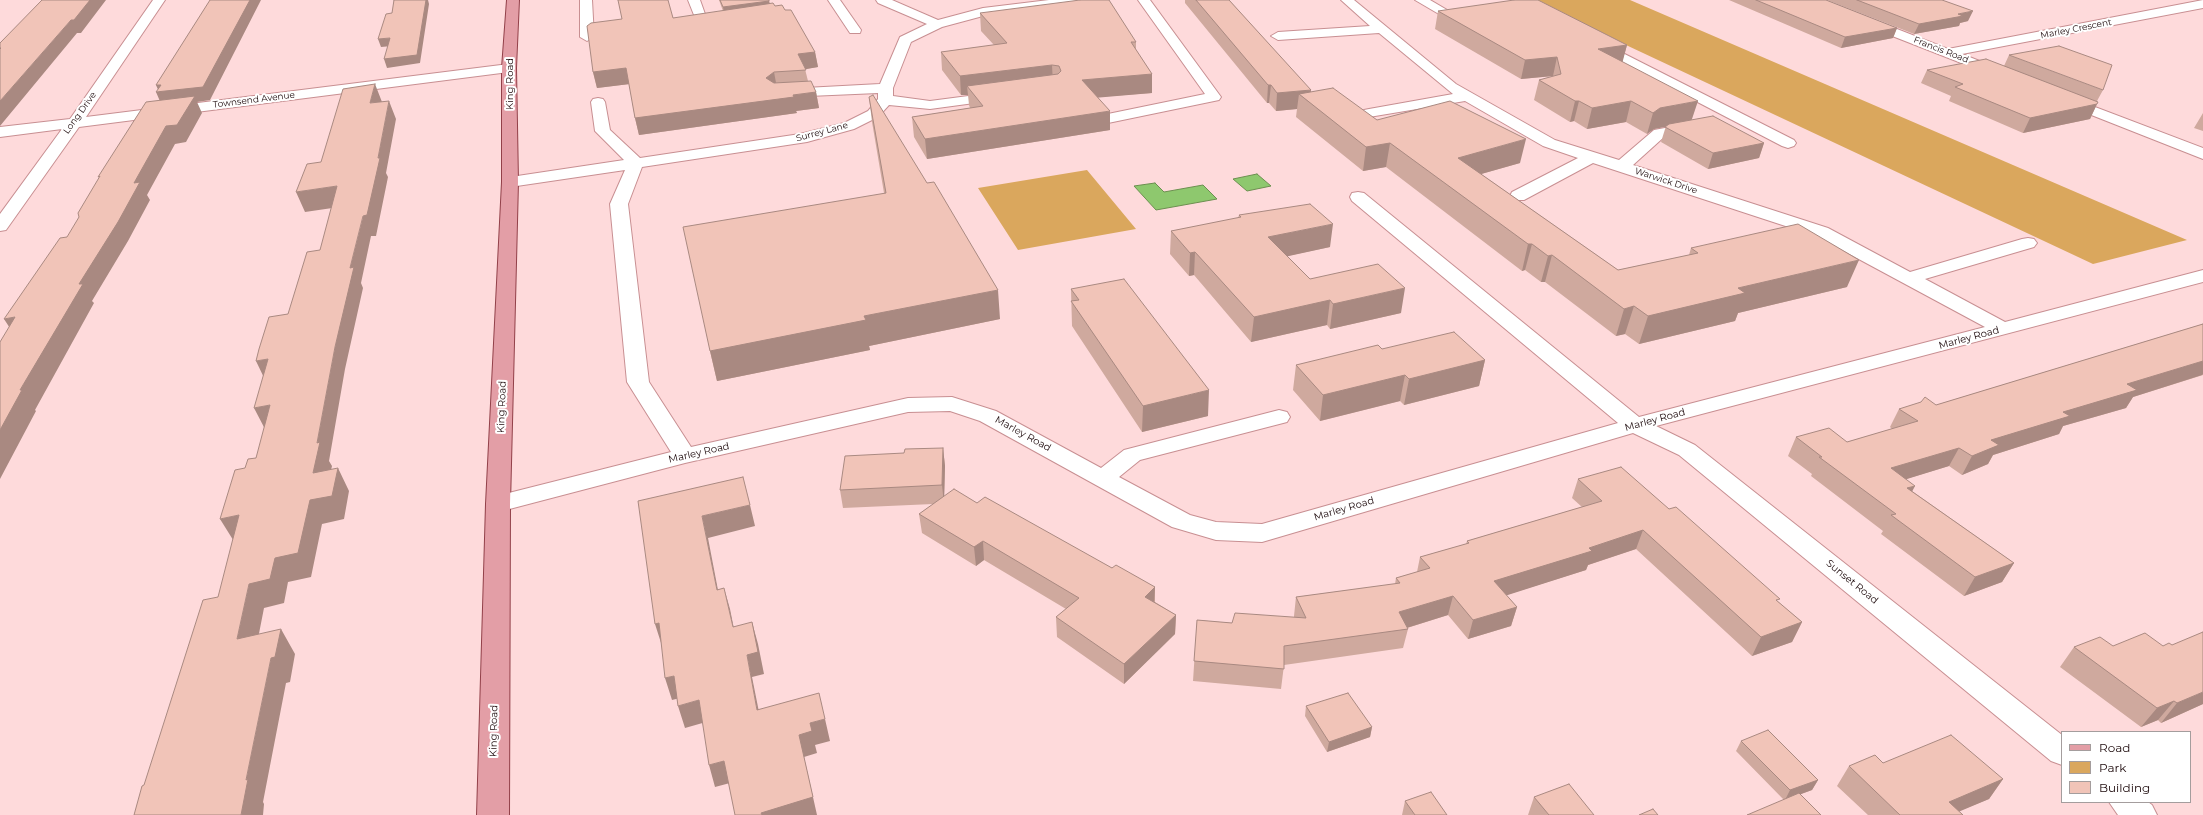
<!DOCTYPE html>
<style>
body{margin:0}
#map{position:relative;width:2203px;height:815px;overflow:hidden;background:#fedadb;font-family:Montserrat,sans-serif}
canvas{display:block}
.legend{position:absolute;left:2061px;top:731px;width:130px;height:72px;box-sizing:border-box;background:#fff;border:1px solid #a49d9d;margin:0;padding:5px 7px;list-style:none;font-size:12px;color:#1c090b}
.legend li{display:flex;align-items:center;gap:8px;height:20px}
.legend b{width:20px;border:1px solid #a49d9d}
</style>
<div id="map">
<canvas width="2203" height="815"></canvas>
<ul class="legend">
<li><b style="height:5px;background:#e39ea6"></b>Road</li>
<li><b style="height:11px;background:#daa75d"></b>Park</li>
<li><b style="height:11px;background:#f1c4b8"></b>Building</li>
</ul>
</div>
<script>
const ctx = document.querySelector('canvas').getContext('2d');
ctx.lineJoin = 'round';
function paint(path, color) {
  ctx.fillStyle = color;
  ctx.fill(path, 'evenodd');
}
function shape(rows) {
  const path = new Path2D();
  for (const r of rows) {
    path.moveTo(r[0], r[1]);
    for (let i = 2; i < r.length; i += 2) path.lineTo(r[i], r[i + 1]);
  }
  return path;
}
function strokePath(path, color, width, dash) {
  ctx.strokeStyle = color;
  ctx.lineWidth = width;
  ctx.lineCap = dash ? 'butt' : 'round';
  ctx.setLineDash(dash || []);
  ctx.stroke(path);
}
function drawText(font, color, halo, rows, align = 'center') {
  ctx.font = font + ' Montserrat,sans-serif';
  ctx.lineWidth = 4;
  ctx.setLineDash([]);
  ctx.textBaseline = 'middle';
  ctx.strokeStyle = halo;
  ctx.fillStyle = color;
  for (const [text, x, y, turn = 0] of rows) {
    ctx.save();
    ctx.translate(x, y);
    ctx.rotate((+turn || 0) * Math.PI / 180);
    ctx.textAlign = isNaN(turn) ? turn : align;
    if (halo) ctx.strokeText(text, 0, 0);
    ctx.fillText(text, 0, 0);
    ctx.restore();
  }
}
paint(shape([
 [1530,0,1630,0,2187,240,2093,264],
 [1087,170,1136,229,1018,250,978,188]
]), '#daa75d');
const water = shape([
 [1257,174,1271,186,1247,191,1233,179,1257,174],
 [1155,183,1164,192,1203,185,1217,199,1156,210,1134,186,1155,183]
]);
paint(water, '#8ec86e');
strokePath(water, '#6c8f50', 1);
const minor = shape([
 [153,0,165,0,86,117,509,64,516,68,509,72,79,127,6,230,0,231,0,214,62,129,0,137,0,127,70,119,153,0],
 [580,0,592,0,594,37,587,41,580,37,580,0],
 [688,0,700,0,705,14,727,15,733,19,727,23,696,20,688,0],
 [828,0,840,0,861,30,860,33,850,33,828,0],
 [876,0,892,0,938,20,983,8,1049,0,1085,0,1079,4,983,16,942,27,911,42,893,88,893,96,930,101,999,92,1004,93,1006,96,1004,99,930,109,889,105,878,117,854,129,807,142,642,167,628,204,649,382,691,447,908,398,952,397,996,411,1101,468,1124,450,1279,410,1287,412,1290,417,1287,422,1140,460,1119,477,1190,515,1216,522,1262,524,1618,423,1352,201,1350,197,1352,193,1358,192,1364,193,1639,417,1985,327,1816,236,1593,163,1524,200,1512,200,1510,196,1512,192,1578,158,1543,146,1465,101,1369,117,1364,116,1362,113,1364,110,1369,109,1453,94,1379,33,1278,40,1271,36,1278,32,1370,26,1341,0,1354,0,1456,84,1555,140,1619,160,1654,130,1692,123,1697,125,1700,128,1697,131,1664,137,1633,165,1828,228,1910,272,2022,239,2028,238,2034,239,2037,243,2034,247,1925,279,2005,322,2203,270,2203,282,1656,426,1695,445,2062,735,2062,765,2051,761,1679,455,1633,433,1262,542,1216,540,1172,527,980,421,950,411,908,412,685,463,498,512,489,510,486,504,489,498,671,452,627,382,610,204,625,170,510,187,504,186,502,182,504,178,624,160,595,131,591,102,593,99,598,98,603,99,605,102,610,130,640,158,800,134,844,123,868,111,878,99,878,93,786,97,779,93,786,89,880,84,900,37,927,24,878,3,876,0],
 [1138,0,1150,0,1221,97,1219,100,1108,123,1103,121,1100,118,1103,115,1205,94,1138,0],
 [1415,0,1430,0,1454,14,1452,17,1444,17,1415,0],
 [1806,0,1823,0,1948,49,2203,0,2203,8,1962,54,2002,70,2004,73,2002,76,1997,77,1808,3,1806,0],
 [1597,40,1794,140,1796,143,1794,146,1788,148,1782,146,1592,47,1590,44,1597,40],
 [2066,96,2203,148,2203,159,2061,103,2059,100,2061,97,2066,96],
 [2109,802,2148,802,2152,805,2157,815,2118,815,2109,802]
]);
const major = shape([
 [507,0,519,0,516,68,518,182,510,504,509,815,477,815,486,504,502,182,502,68,507,0]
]);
strokePath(minor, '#c88f92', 2);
strokePath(major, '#924049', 2);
paint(minor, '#fff');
paint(major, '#e39ea6');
paint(shape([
 [719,0,769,0,770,4,785,10,815,52,818,67,805,69,808,81,816,92,819,108,796,111,797,113,639,135,635,118,629,84,597,88,593,72,723,11],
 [1185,0,1229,0,1311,92,1377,120,1520,163,1481,174,1618,270,1689,255,1691,248,1847,287,1738,313,1735,321,1639,344,1625,334,1616,336,1545,282,1541,282,1525,270,1522,271,1386,167,1363,171,1296,117,1297,109,1276,111,1269,103,1267,103,1185,3],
 [1729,0,1826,0,1897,28,1893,38,1841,48],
 [1827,0,1942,0,1968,21,1960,23,1959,26,1914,34],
 [1438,11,1627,45,1622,62,1692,120,1764,143,1759,158,1708,169,1661,142,1666,126,1654,129,1647,134,1626,122,1587,129,1574,121,1570,122,1534,100,1539,80,1553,76,1521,79,1435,29],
 [980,13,1136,42,1136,50,1152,74,1152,93,1098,97,1110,130,927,159,914,137,912,117,970,108,969,105,968,95,961,95,942,70,941,52,994,45,981,31],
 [2009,55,2103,90,2097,101,2097,104,2090,119,2023,133,1949,101,1951,96,1921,83,1927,70,2004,66],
 [869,97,1000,319,869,346,870,350,717,381,710,351,884,193,872,122],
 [2203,113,2203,131,2194,128],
 [1239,215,1330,247,1287,256,1310,279,1401,313,1330,329,1327,325,1251,342,1194,275,1189,276,1170,254,1171,231,1238,218],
 [1071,289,1208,416,1142,432,1072,326],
 [2203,324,2203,375,2133,397,2126,408,2063,426,2059,434,1993,455,1988,464,1962,475,1949,466,1906,479,1912,491,2014,563,2002,582,1964,596,1881,534,1883,531,1811,476,1812,474,1788,456,1796,437,1847,442,1892,429,1890,427,1899,409,1936,405],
 [1382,349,1485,360,1479,386,1404,405,1400,401,1320,421,1293,390,1296,365],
 [943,448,945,466,944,497,977,503,1112,568,1155,587,1155,602,1176,615,1175,634,1124,684,1057,637,1056,617,1066,609,984,560,976,566,922,533,919,514,933,504,843,508,840,490],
 [1578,479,1669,509,1802,622,1792,642,1752,656,1636,549,1588,565,1586,570,1506,595,1517,607,1511,626,1468,639,1448,615,1407,628,1408,629,1403,648,1284,665,1281,689,1193,681,1197,620,1232,623,1294,617,1294,616,1296,597,1395,584,1396,578,1417,572,1420,557,1466,544,1467,541,1582,507,1572,498],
 [2113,646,2203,704,2161,723,2158,720,2141,727,2060,667,2074,647],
 [1306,706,1372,727,1370,737,1327,752,1305,716],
 [1741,741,1818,780,1812,790,1784,800,1736,751],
 [1883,763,2003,779,1989,799,1959,811,1963,815,1868,815,1837,786,1849,766],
 [1534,797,1594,815,1528,815],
 [1405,801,1447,815,1402,815]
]), '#cfa99e');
paint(shape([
 [90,0,106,0,81,33,77,33,0,126,0,101,71,20],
 [250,0,261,0,210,100,197,102,202,113,186,142,175,144,147,195,150,200,128,241,92,301,94,303,35,410,36,411,0,479,0,430,20,390,134,183,162,106,156,92,159,92,156,85],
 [426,0,428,0,429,4,420,63,387,68,384,59],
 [769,1,770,7,724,13,723,7],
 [1973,11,1968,21,1960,23,1959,26,1914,34,1919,24,1958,14],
 [1897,28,1893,38,1841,48,1845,37],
 [390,38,392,46,381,47,378,39],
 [1627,45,1622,64,1598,49],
 [815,52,818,67,801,70,798,54],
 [1557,57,1553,76,1521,79,1525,60],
 [1052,65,1053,84,967,86,968,95,961,95,960,76],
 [626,68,630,84,597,88,593,72],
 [774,72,777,88,766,78],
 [1152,74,1152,93,1082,99,1082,80],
 [375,84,382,102,370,103],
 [1268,85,1271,85,1269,103,1267,103],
 [1311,90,1310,103,1299,94,1297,109,1276,111,1277,93],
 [816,92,819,108,796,111,797,113,639,135,635,118],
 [389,101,396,119,386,173,388,177,376,236,371,236,361,283,363,288,345,369,329,461,332,466,325,496,313,473,317,443,335,347,350,268,378,158],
 [1575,101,1579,101,1574,121,1570,122],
 [1631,101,1626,122,1587,129,1592,108],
 [1698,101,1691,122,1654,129,1647,134,1653,113,1660,108],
 [2097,104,2090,119,2023,133,2030,118],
 [1110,111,1110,130,927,159,925,139],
 [1526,139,1520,163,1453,182,1458,158],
 [1390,143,1386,167,1363,171,1366,147],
 [1764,143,1759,158,1708,169,1713,153],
 [337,186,346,206,305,212,296,192],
 [1333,224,1330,247,1266,261,1268,237],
 [1528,244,1532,244,1525,270,1522,271],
 [1195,252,1194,275,1189,276,1190,253],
 [1552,255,1545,282,1541,282,1548,256],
 [1859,260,1847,287,1738,313,1735,321,1639,344,1648,316,1738,288],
 [1405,288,1401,313,1330,329,1333,304],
 [998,290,1000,319,869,346,870,350,717,381,710,351,864,316],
 [1330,300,1327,325,1251,342,1254,317],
 [1634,306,1625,334,1616,336,1624,309],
 [15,317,17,339,4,319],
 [268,359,267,384,256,361],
 [1485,360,1479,386,1404,405,1409,379],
 [2203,361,2203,374,2202,375,2133,397,2126,408,2063,426,2059,434,1993,455,1988,464,1962,475,1972,456,1991,440,2063,412,2127,384],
 [1405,375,1400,401,1320,421,1323,395],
 [1209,390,1208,416,1142,432,1143,406],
 [270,405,266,431,254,408],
 [943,448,945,466,944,504,942,485],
 [1959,448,1949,466,1881,487,1891,468],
 [338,468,349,491,344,519,322,524,311,577,288,582,284,603,264,608,253,664,237,639,249,584,275,558,310,500],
 [1915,486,1905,505,1907,488],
 [750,505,755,526,708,538,722,611,717,590,702,516],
 [239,515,235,543,220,519],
 [1643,530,1636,549,1588,565,1586,570,1489,601,1494,581,1589,548],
 [983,541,984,560,976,566,974,547],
 [2014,563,2002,582,1964,596,1975,577],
 [1155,587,1154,607,1145,597],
 [724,588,730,609,738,649,733,627],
 [1453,596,1448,615,1400,630,1399,612],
 [1517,607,1511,626,1468,639,1473,620],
 [1176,615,1175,634,1124,684,1124,664],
 [752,622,758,644,764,674,752,677,763,732,757,710,747,655],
 [1802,622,1792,642,1752,656,1761,637],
 [659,623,662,646,655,624],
 [281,629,295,654,290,682,286,683,263,802,264,804,263,815,241,815,246,780,271,658],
 [674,676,680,698,672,700,665,678],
 [2203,692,2203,704,2161,723,2177,703],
 [699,700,706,722,685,728,678,706],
 [2174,701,2158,720,2141,727,2157,708],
 [825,719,830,741,815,745,817,753,804,757,817,815,762,815,761,813,799,735,810,723],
 [1372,727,1370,737,1327,752,1329,742],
 [724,761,730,783,715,787,709,765],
 [2003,779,1989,799,1951,815,1949,802],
 [1818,780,1812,790,1785,800,1790,790]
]), '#a98981');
const building = shape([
 [42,0,90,0,74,20,71,20,0,101,0,49,1,48,0,48,0,43,42,0],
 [210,0,250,0,203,87,156,92,161,85,156,85,210,0],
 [394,0,426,0,417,55,384,59,390,38,378,39,386,14,392,13,394,0],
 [618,0,668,0,673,18,773,3,775,6,782,5,785,10,791,10,815,52,798,54,806,70,774,72,766,78,774,83,811,81,816,92,793,95,794,97,635,118,626,68,593,72,587,26,591,23,622,19,618,0],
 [720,0,769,0,769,1,723,7,720,0],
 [1080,0,1109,0,1136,42,1131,42,1152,74,1082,80,1110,111,925,139,912,117,983,106,967,86,1058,74,1061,71,1059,66,1052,65,960,76,941,52,1007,43,980,13,1080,0],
 [1196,0,1229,0,1311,90,1277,93,1271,85,1268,85,1196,0],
 [1514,0,1538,0,1627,45,1598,49,1698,101,1660,108,1653,113,1631,101,1592,108,1579,101,1575,101,1539,80,1561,74,1557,57,1525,60,1438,11,1514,0],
 [1756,0,1826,0,1897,28,1845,37,1756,0],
 [1857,0,1942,0,1973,11,1958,14,1963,16,1919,24,1857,0],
 [2059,46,2112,65,2103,90,2009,55,2059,46],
 [1986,59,2098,102,2097,104,2030,118,1955,87,1963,84,1927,70,1986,59],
 [375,84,370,103,389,101,378,158,380,158,367,215,363,216,350,268,354,267,335,347,317,443,320,442,313,473,338,468,332,496,310,500,298,553,275,558,270,579,249,584,237,639,281,629,275,657,271,658,246,780,248,779,241,815,134,815,142,786,144,785,203,600,218,597,239,515,220,519,235,470,245,468,248,459,256,458,270,405,254,408,268,359,256,361,259,349,269,317,288,314,307,252,320,250,337,186,296,192,307,164,321,162,343,89,375,84],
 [1333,88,1377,120,1450,101,1526,139,1458,158,1618,270,1698,253,1691,248,1798,224,1859,260,1738,288,1745,293,1648,316,1634,306,1624,309,1552,255,1548,256,1532,244,1528,244,1390,143,1366,147,1299,94,1333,88],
 [873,95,927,183,934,182,998,290,864,316,866,320,710,351,683,227,886,193,869,97,873,95],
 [195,96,177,125,166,126,134,183,140,182,118,222,79,284,83,284,20,390,22,390,0,430,0,342,15,317,4,319,60,238,67,237,79,217,78,213,100,176,98,177,146,102,195,96],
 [1713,116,1764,143,1713,153,1665,127,1669,124,1713,116],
 [1310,204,1333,224,1268,237,1310,279,1378,264,1405,288,1333,304,1330,300,1254,317,1195,252,1190,253,1171,231,1241,217,1239,215,1310,204],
 [1124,279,1209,390,1143,406,1071,301,1079,300,1071,289,1124,279],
 [2203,324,2203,361,2127,384,2137,390,2063,412,2070,416,1991,440,1999,445,1972,456,1959,448,1891,468,1915,486,1907,488,2014,563,1975,577,1891,515,1896,514,1819,457,1822,457,1796,437,1829,428,1847,442,1918,421,1899,409,1921,402,1925,397,1936,405,2203,324],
 [1454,332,1485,360,1409,379,1405,375,1323,395,1296,365,1378,345,1382,349,1454,332],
 [943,448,942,485,840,490,845,456,904,453,905,449,943,448],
 [1621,467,1669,509,1676,507,1780,599,1776,600,1802,622,1761,637,1643,530,1589,548,1592,551,1494,581,1517,607,1473,620,1453,596,1399,612,1408,629,1284,646,1284,669,1194,661,1197,620,1232,623,1235,613,1306,618,1296,597,1400,583,1396,578,1430,568,1420,557,1469,543,1467,541,1602,501,1578,479,1621,467],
 [743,477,750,505,702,516,717,590,724,588,733,627,752,622,758,652,747,655,757,710,819,693,825,719,810,723,812,731,799,735,813,797,761,813,762,815,735,815,724,761,709,765,699,700,678,706,674,676,665,678,659,623,655,624,638,501,743,477],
 [954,489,977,503,985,497,1112,568,1116,565,1155,587,1145,597,1176,615,1124,664,1056,617,1079,598,983,541,974,547,919,514,954,489],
 [2203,632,2203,692,2177,703,2174,701,2157,708,2074,647,2100,637,2113,646,2145,633,2163,646,2169,643,2172,645,2203,632],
 [1348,693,1372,727,1329,742,1306,706,1348,693],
 [1768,730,1818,780,1790,790,1741,741,1768,730],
 [1951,735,2003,779,1949,802,1963,815,1900,815,1849,766,1875,755,1883,763,1951,735],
 [1569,784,1594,815,1549,815,1534,797,1569,784],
 [1431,792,1447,815,1415,815,1405,801,1431,792],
 [1799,793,1821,815,1747,815,1799,793],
 [1653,809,1658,815,1639,815,1653,809]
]);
paint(building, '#f1c4b8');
strokePath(building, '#a98981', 1);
drawText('9px', '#1c090b', '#fff', [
 ["Marley Crescent",2076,29,-11],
 ["Francis Road",1941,50,21],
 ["Townsend Avenue",254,100,-7],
 ["Long Drive",80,113,-54],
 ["Surrey Lane",822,132,-15],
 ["Warwick Drive",1666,181,18]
]);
drawText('10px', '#1c090b', '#fff', [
 ["King Road",510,84,-90],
 ["Marley Road",1969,338,-15],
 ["King Road",502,407,-88],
 ["Marley Road",1655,420,-15],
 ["Marley Road",1023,434,29],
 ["Marley Road",699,453,-13],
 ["Marley Road",1344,509,-16],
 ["Sunset Road",1852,582,39],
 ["King Road",494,731,-89]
]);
</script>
